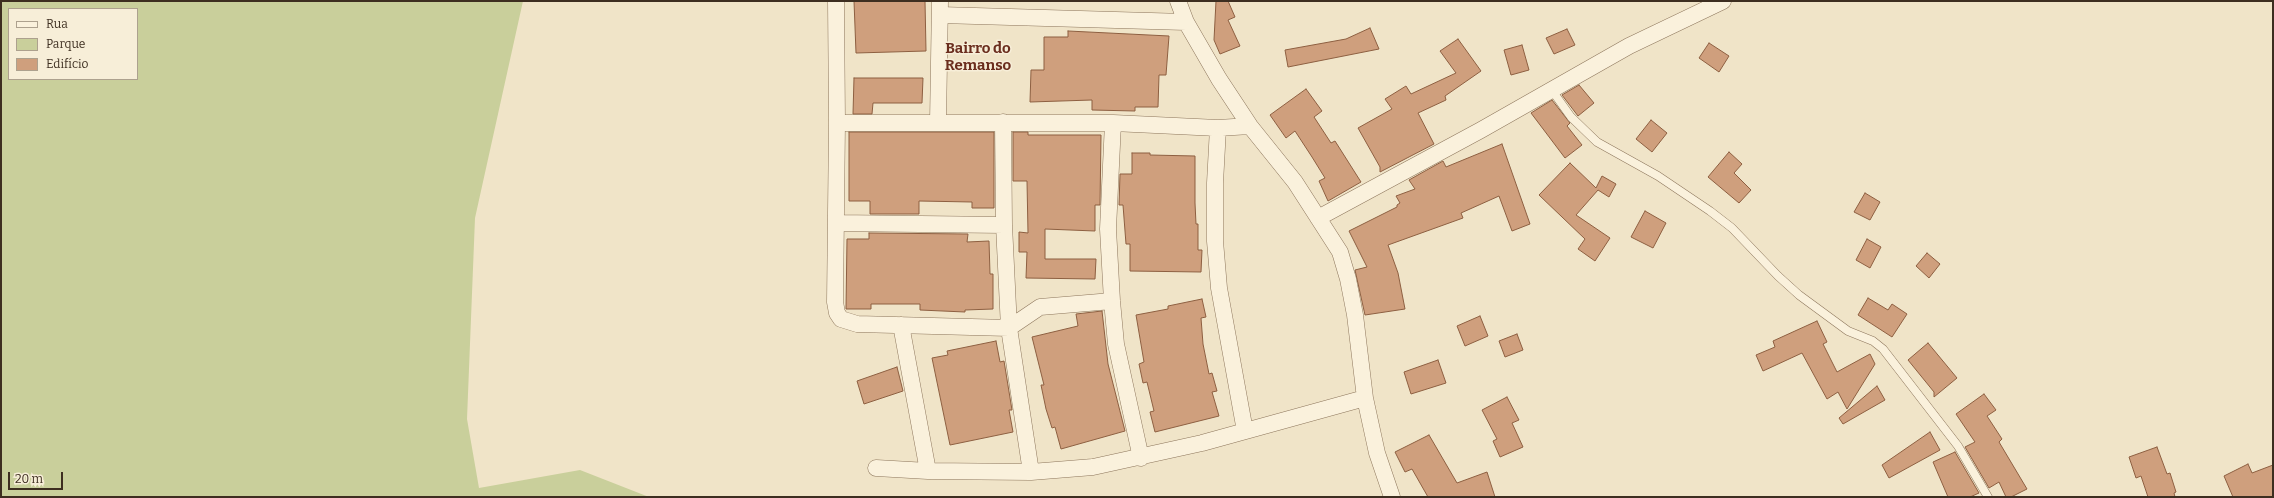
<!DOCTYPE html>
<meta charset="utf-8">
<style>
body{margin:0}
#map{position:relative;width:2274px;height:498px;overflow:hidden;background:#f0e4c8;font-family:Bitter,serif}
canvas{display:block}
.frame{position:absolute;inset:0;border:2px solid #3d2e20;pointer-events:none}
.legend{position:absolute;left:8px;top:8px;width:130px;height:72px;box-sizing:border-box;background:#f7eed8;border:1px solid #ada18e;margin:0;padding:5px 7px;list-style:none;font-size:12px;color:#3d2e20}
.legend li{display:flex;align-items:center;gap:8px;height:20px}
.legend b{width:20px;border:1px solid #ada18e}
.scale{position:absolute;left:8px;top:472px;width:55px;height:18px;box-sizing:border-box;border:2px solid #3d2e20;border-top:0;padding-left:5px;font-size:12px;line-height:14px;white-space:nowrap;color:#3d2e20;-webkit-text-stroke:3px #f7eed8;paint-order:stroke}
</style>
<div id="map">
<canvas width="2274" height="498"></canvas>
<div class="frame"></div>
<ul class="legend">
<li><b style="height:5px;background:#faf1dc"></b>Rua</li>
<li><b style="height:11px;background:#c9cf9b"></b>Parque</li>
<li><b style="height:11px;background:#cf9f7d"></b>Edifício</li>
</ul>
<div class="scale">20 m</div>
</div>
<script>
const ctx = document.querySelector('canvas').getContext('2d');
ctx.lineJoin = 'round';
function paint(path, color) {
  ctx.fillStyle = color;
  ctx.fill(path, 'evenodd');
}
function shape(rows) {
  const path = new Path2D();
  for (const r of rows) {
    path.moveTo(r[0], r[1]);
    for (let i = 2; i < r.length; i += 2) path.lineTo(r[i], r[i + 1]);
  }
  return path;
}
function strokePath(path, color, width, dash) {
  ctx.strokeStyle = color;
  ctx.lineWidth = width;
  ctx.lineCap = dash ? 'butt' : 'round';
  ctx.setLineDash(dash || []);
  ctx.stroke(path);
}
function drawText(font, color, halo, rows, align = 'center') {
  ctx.font = font + ' Bitter,serif';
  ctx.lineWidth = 3;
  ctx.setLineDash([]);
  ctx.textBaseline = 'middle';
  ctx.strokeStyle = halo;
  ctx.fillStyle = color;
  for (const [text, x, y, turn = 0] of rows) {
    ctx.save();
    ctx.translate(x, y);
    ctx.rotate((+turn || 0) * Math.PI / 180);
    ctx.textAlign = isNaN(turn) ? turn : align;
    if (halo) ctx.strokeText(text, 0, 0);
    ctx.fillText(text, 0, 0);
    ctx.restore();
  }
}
paint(shape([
 [1,1,523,1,475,218,467,419,479,488,580,470,649,497,1,497],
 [9,9,137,9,137,79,9,79]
]), '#c9cf9b');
const building = shape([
 [854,1,925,1,926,51,856,53,854,1],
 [1216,1,1228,1,1235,17,1228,20,1240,46,1220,54,1214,40,1216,1],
 [1370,28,1379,49,1288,67,1285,50,1346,39,1370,28],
 [1567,29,1575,45,1554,54,1546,38,1567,29],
 [1068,31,1169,36,1166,75,1159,75,1158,107,1135,107,1135,111,1092,110,1092,100,1030,102,1031,70,1044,70,1044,37,1068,37,1068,31],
 [1458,39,1481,71,1445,96,1446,100,1418,113,1434,144,1380,172,1380,167,1358,128,1392,109,1385,99,1406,86,1411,94,1456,73,1440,51,1458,39],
 [1709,43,1729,56,1719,72,1699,58,1709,43],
 [1522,45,1529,70,1511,75,1504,50,1522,45],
 [854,78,923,78,922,103,873,103,872,114,853,114,854,78],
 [1579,85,1594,103,1578,116,1562,95,1579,85],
 [1306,89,1322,111,1314,117,1331,143,1335,141,1361,182,1328,201,1319,181,1325,178,1312,157,1295,131,1286,138,1270,115,1306,89],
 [1552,100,1570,123,1567,126,1582,145,1565,158,1531,113,1552,100],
 [1651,120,1667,133,1652,152,1636,139,1651,120],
 [849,132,994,132,994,208,972,208,972,202,919,201,919,214,870,214,870,201,849,201,849,132],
 [1013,132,1028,132,1028,135,1101,135,1100,205,1095,205,1095,231,1045,229,1045,259,1096,259,1095,279,1026,278,1027,252,1019,252,1019,232,1028,233,1027,181,1013,181,1013,132],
 [1502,144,1530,224,1512,231,1499,196,1461,213,1463,218,1388,245,1398,273,1405,309,1365,315,1355,270,1367,267,1349,231,1397,207,1397,205,1400,203,1396,196,1415,189,1409,180,1443,161,1446,167,1502,144],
 [1729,152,1742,164,1734,173,1751,190,1739,203,1708,177,1729,152],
 [1132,153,1150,153,1150,155,1195,156,1195,203,1196,224,1198,224,1198,250,1202,250,1201,272,1130,271,1130,244,1126,244,1123,205,1119,205,1120,174,1132,174,1132,153],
 [1570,163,1596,188,1602,176,1616,184,1609,197,1598,190,1576,215,1610,238,1595,261,1578,249,1585,239,1539,195,1570,163],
 [1865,193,1880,202,1870,220,1854,212,1865,193],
 [1645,211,1666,223,1653,248,1631,237,1645,211],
 [869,233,968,234,967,242,989,241,990,274,993,274,993,309,965,310,965,312,920,310,920,304,871,304,871,309,846,309,847,239,869,239,869,233],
 [1867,239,1881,247,1870,268,1856,260,1867,239],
 [1927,253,1940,264,1929,278,1916,266,1927,253],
 [1868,298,1888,310,1892,304,1907,314,1892,337,1858,315,1868,298],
 [1202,299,1206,317,1201,318,1203,344,1209,374,1212,373,1217,391,1212,392,1219,416,1155,432,1150,412,1154,411,1147,382,1143,383,1139,364,1144,362,1136,315,1168,309,1168,306,1202,299],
 [1102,311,1108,364,1125,431,1061,449,1055,427,1052,428,1046,409,1041,385,1044,385,1032,337,1078,326,1076,314,1102,311],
 [1480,316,1488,336,1465,346,1457,326,1480,316],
 [1817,321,1827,342,1823,344,1837,372,1870,354,1875,364,1847,409,1838,392,1827,399,1802,353,1763,371,1756,355,1775,347,1773,341,1817,321],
 [1517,334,1523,350,1505,357,1499,341,1517,334],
 [996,341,1000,362,1004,361,1012,410,1009,410,1013,432,950,445,932,358,948,355,947,351,996,341],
 [1928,343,1957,378,1934,397,1934,392,1908,360,1928,343],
 [1438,360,1446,383,1411,394,1404,372,1438,360],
 [897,367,903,391,864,404,857,381,897,367],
 [1877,386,1885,400,1843,424,1839,418,1877,386],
 [1984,394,1996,410,1987,416,2002,439,1999,442,2027,489,2011,497,2006,497,1999,482,1989,488,1965,447,1975,442,1956,414,1984,394],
 [1507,397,1519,420,1512,423,1523,447,1500,457,1493,441,1497,439,1482,410,1507,397],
 [1930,432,1940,450,1889,478,1882,465,1930,432],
 [1429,435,1457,483,1487,472,1495,497,1428,497,1412,469,1405,472,1395,452,1429,435],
 [2157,447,2167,474,2170,473,2176,492,2174,493,2175,497,2148,497,2141,476,2136,478,2129,457,2157,447],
 [1955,452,1979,493,1970,497,1948,497,1933,462,1955,452],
 [2248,464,2252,473,2273,465,2273,497,2233,497,2224,476,2248,464]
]);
paint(building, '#cf9f7d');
strokePath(building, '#8d5f41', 1);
const service = shape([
 [1551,89,1571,117,1597,142,1658,176,1710,211,1732,228,1778,276,1799,295,1848,331,1873,341,1883,349,1958,446,1988,497]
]);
const minor = shape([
 [836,1,837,123,835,302,837,313,841,319,857,324,1009,328,1040,307,1112,301],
 [1178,1,1186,22,1219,79,1250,126,1295,182,1340,252,1348,279,1355,315,1365,398,1377,453,1392,497],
 [940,15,1186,22],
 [938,122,940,1],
 [1003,122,1004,225,1009,328,1031,472],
 [837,123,1113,123,1218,128,1250,126],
 [1113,123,1108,229,1112,301,1116,344,1141,458],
 [1218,128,1215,183,1215,241,1219,288,1245,431],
 [1318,218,1481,130,1629,46,1723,1],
 [836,223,1004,225],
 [901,325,928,471],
 [876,468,928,471,1031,472,1093,467,1202,443,1365,398]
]);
strokePath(service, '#8d765c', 9);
strokePath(minor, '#8d765c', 17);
strokePath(service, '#faf1dc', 8);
strokePath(minor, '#faf1dc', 16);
drawText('bold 15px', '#6b2e1e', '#f7eed8', [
 ["Bairro do",978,49],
 ["Remanso",978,66]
]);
</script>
